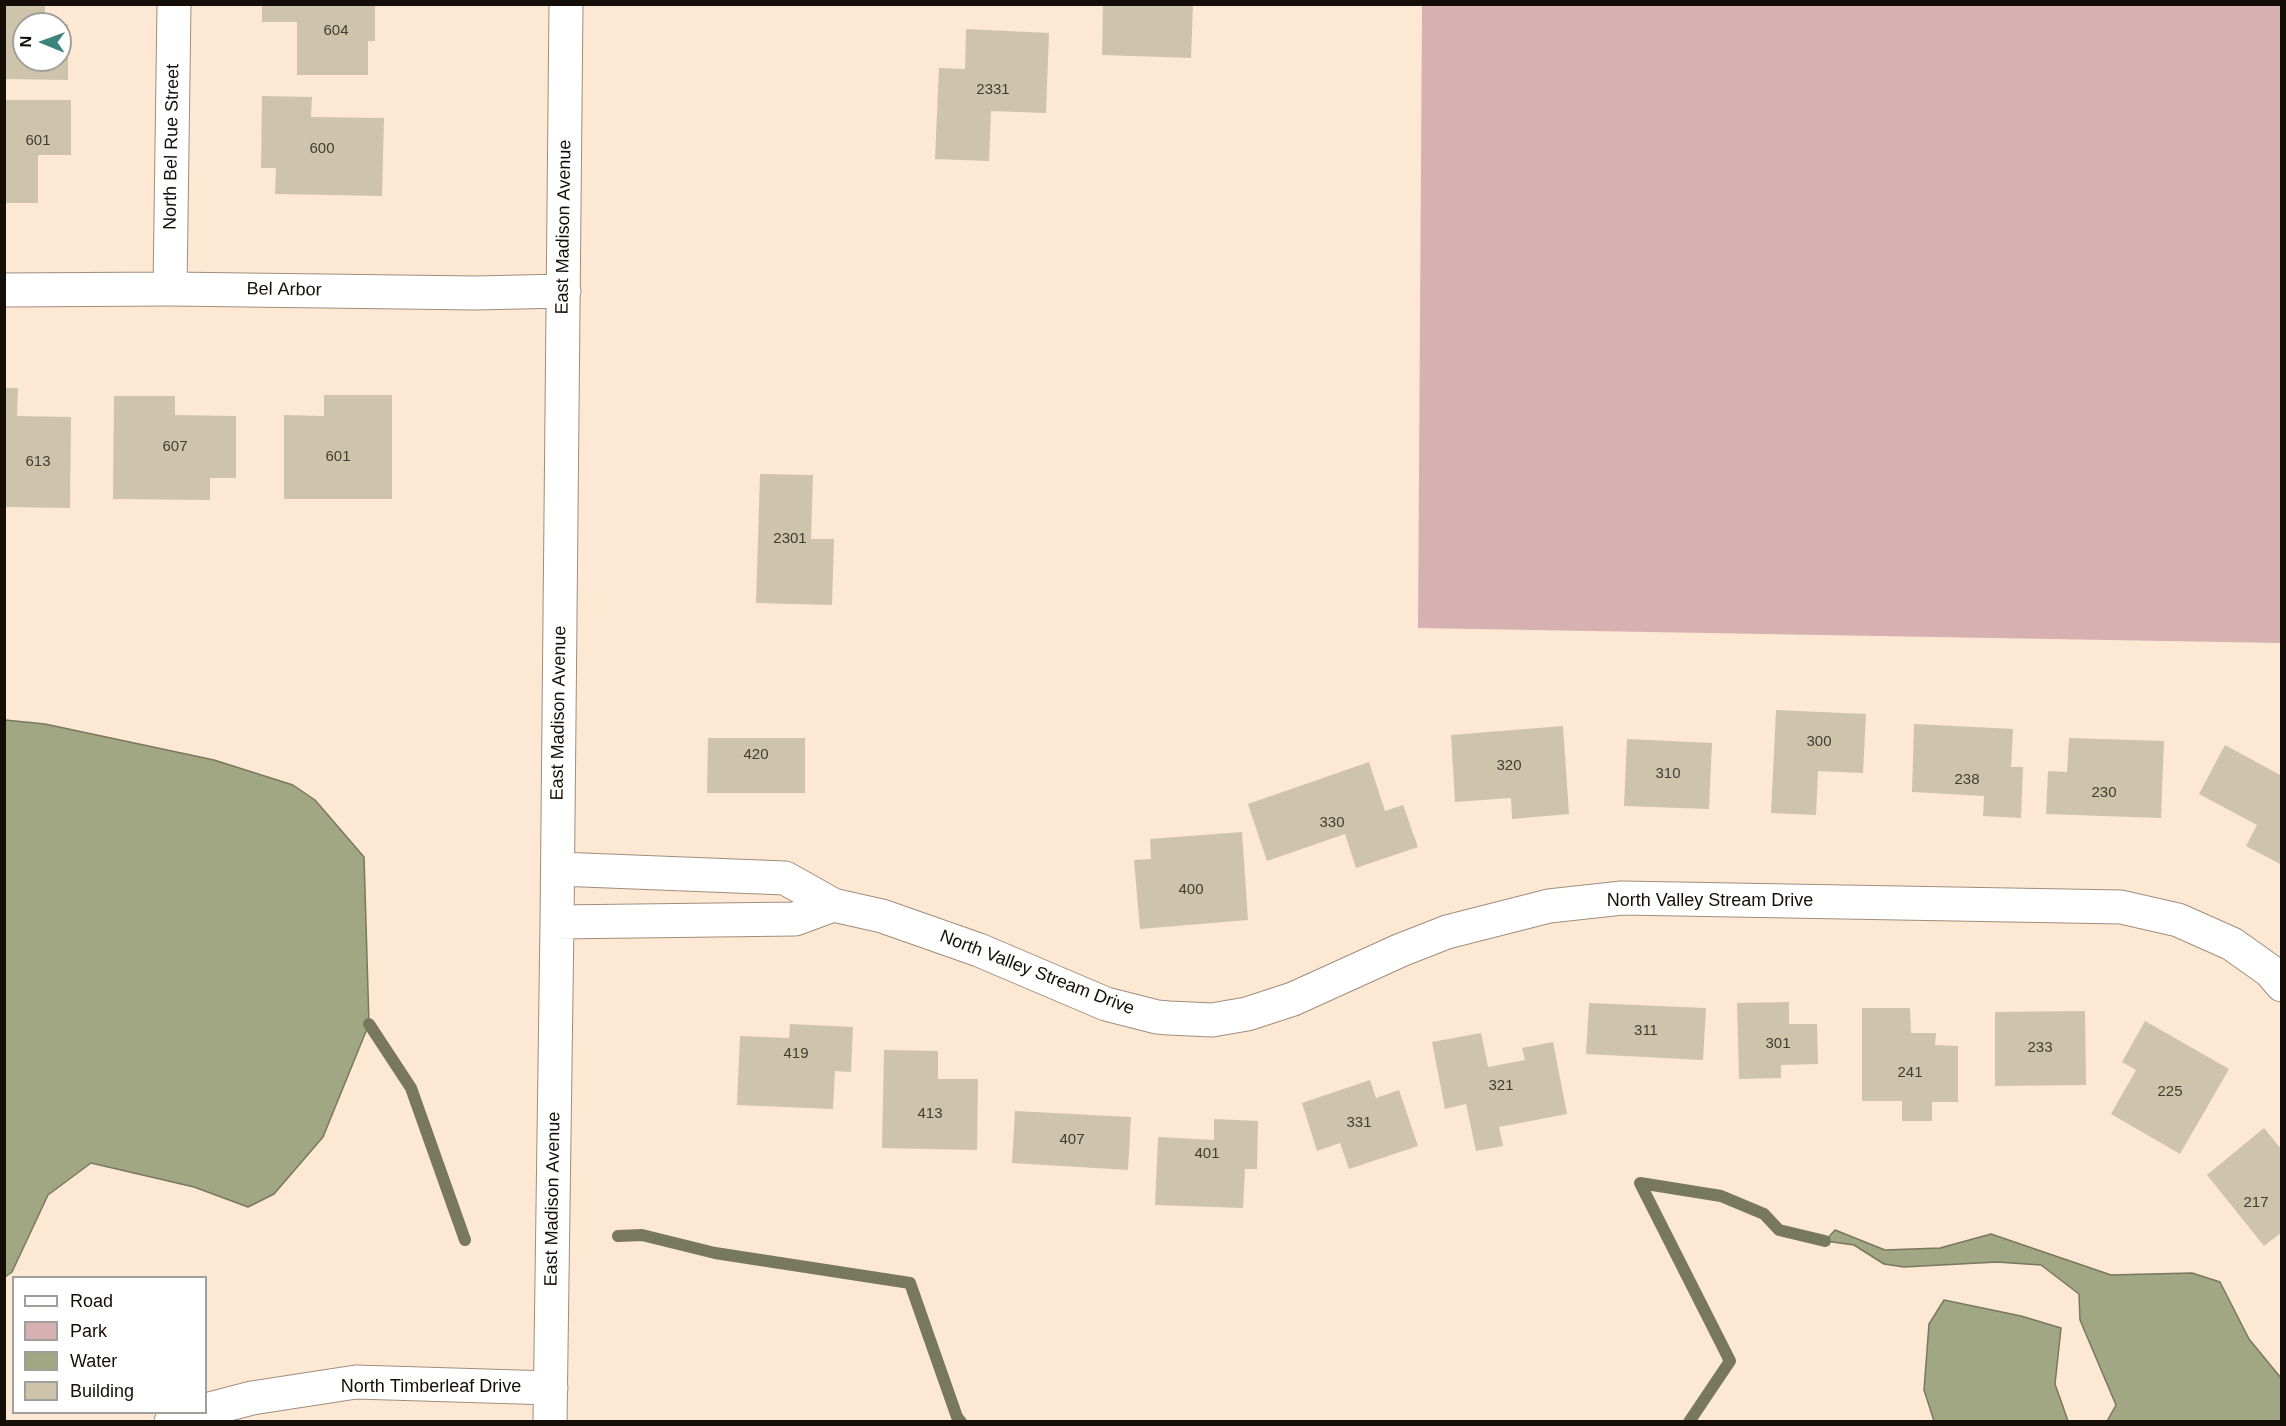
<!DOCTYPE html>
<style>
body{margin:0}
#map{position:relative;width:2286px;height:1426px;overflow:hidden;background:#fde8d4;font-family:Helvetica,sans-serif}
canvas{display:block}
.frame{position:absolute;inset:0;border:6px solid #150e08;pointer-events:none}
.legend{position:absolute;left:12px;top:1276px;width:195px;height:138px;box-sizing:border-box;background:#fff;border:2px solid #a19f9c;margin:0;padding:8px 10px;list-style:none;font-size:18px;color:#150e08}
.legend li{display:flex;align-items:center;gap:12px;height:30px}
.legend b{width:30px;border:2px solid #a19f9c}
.north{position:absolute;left:12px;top:12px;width:60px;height:60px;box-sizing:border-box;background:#fff;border:2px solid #a19f9c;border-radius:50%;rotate:271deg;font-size:16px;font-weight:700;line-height:24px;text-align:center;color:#150e08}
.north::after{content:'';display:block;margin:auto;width:21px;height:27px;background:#3c837d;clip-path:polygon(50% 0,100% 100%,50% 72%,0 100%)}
</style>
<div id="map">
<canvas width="2286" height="1426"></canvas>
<div class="frame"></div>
<ul class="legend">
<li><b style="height:8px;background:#fff"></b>Road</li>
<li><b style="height:16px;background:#d7b1b2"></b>Park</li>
<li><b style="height:16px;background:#a1a683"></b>Water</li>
<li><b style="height:16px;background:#cdc4ab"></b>Building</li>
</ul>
<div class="north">N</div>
</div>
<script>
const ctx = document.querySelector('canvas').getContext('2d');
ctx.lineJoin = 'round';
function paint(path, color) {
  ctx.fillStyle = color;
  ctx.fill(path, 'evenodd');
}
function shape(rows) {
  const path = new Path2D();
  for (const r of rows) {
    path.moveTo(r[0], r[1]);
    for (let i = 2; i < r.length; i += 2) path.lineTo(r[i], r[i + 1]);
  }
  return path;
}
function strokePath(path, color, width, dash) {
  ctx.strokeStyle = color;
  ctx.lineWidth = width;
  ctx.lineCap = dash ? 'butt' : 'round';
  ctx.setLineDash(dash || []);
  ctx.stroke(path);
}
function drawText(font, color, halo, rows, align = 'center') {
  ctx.font = font + ' Helvetica,sans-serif';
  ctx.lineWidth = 4.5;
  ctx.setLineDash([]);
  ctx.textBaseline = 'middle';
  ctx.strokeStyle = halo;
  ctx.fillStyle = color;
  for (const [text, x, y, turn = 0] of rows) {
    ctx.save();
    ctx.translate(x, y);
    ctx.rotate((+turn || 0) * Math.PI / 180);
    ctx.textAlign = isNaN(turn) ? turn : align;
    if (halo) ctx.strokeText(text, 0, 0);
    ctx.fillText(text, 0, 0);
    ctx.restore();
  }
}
paint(shape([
 [1422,5,2281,5,2281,643,1418,628]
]), '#d7b1b2');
const water = shape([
 [5,720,45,724,214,760,293,785,315,800,364,857,369,1024,323,1137,274,1194,248,1207,194,1187,91,1163,48,1195,12,1272,5,1277,5,720],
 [1835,1230,1885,1250,1940,1248,1991,1234,2111,1275,2192,1273,2220,1282,2249,1339,2281,1378,2281,1421,2107,1421,2116,1405,2080,1320,2079,1294,2041,1265,1997,1262,1904,1267,1884,1264,1854,1245,1825,1241,1835,1230],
 [1944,1300,2021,1316,2061,1328,2055,1384,2068,1421,1934,1421,1924,1390,1929,1324,1944,1300]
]);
paint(water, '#a1a683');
strokePath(water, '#77785e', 1.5);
strokePath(shape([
 [369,1024,411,1088,465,1240],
 [618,1236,642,1235,715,1253,910,1283,957,1417,961,1422],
 [1689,1422,1730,1361,1640,1183,1721,1196,1764,1214,1779,1230,1825,1241]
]), '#77785e', 12);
paint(shape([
 [5,4,45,4,45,24,24,24,24,60,60,60,60,24,68,24,68,80,5,79],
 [262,4,375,4,375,41,368,41,368,75,297,75,297,22,262,22],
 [1103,4,1193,4,1191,58,1102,55],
 [966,29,1049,33,1046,113,991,111,989,161,935,159,939,68,965,69],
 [262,96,312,97,311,117,384,118,382,196,275,194,276,168,261,168],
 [4,100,71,100,71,155,38,155,38,203,4,203],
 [4,388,18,388,17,416,71,417,70,508,4,507],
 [324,395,392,395,392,499,284,499,284,415,324,416],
 [114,396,175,396,175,415,236,416,236,478,210,478,210,500,113,499],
 [760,474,813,475,811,539,834,539,832,605,756,603],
 [1776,710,1866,714,1863,773,1818,771,1816,815,1771,813],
 [1914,724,2013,729,2011,767,2023,767,2021,818,1983,816,1984,796,1912,792],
 [1563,726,1569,814,1512,819,1511,798,1455,802,1451,735],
 [708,738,805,738,805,793,707,793],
 [2069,738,2164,741,2161,818,2046,814,2048,771,2067,772],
 [1627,739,1712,743,1709,809,1624,806],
 [2225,745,2282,776,2282,865,2246,846,2257,825,2199,794],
 [1369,762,1385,811,1403,805,1418,847,1356,868,1345,834,1267,861,1248,804],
 [1242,832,1248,920,1140,929,1134,860,1151,859,1150,839],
 [1789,1002,1789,1024,1817,1024,1818,1064,1781,1065,1781,1078,1739,1079,1737,1003],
 [1589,1003,1706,1008,1703,1060,1586,1054],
 [1862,1008,1910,1008,1911,1033,1936,1033,1935,1045,1958,1046,1958,1102,1932,1102,1932,1121,1902,1121,1902,1101,1862,1101],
 [2085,1011,2086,1085,1995,1086,1995,1012],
 [2145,1021,2229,1069,2180,1154,2111,1114,2136,1070,2122,1062],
 [790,1024,853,1027,851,1072,835,1071,833,1109,737,1105,740,1036,789,1038],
 [1481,1033,1488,1067,1525,1060,1522,1048,1553,1042,1567,1114,1499,1127,1503,1146,1476,1151,1466,1104,1445,1109,1432,1042],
 [884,1050,938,1051,938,1079,978,1079,977,1150,882,1148],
 [1370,1080,1376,1098,1399,1090,1418,1146,1349,1169,1340,1143,1317,1151,1302,1103],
 [1015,1111,1131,1117,1128,1170,1012,1163],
 [1214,1119,1258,1121,1257,1169,1245,1169,1243,1208,1155,1205,1158,1137,1214,1140],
 [2264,1128,2282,1150,2282,1232,2264,1246,2207,1175]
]), '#cdc4ab');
const minor = shape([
 [170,289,174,4],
 [4,290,170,289,476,293,564,291],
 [833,905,882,916,979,950,1106,1004,1157,1017,1169,1018,1212,1020,1247,1014,1293,999,1401,950,1447,932,1549,906,1622,898,2121,907,2178,920,2232,944,2270,971,2282,985],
 [557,922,795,919,833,905,785,878,558,869],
 [206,1410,252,1398,356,1382,551,1388],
 [171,1422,196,1412],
 [550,1422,557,922,566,4]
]);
strokePath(minor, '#a08d7b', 35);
strokePath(minor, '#fff', 33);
drawText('15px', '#433c31', null, [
 ["604",336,31],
 ["2331",993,90],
 ["601",38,141],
 ["600",322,149],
 ["607",175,447],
 ["601",338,457],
 ["613",38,462],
 ["2301",790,539],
 ["300",1819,742],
 ["420",756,755],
 ["320",1509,766],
 ["310",1668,774],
 ["238",1967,780],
 ["230",2104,793],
 ["330",1332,823],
 ["400",1191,890],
 ["311",1646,1031],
 ["301",1778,1044],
 ["233",2040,1048],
 ["419",796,1054],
 ["241",1910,1073],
 ["321",1501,1086],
 ["225",2170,1092],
 ["413",930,1114],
 ["331",1359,1123],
 ["407",1072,1140],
 ["401",1207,1154],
 ["217",2256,1203]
]);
drawText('18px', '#150e08', '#fff', [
 ["North Bel Rue Street",172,147,-89],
 ["East Madison Avenue",564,227,-89],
 ["Bel Arbor",284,290,1],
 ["East Madison Avenue",559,713,-89],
 ["North Valley Stream Drive",1710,901],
 ["North Valley Stream Drive",1037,973,21],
 ["East Madison Avenue",553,1199,-89],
 ["North Timberleaf Drive",431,1387]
]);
</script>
